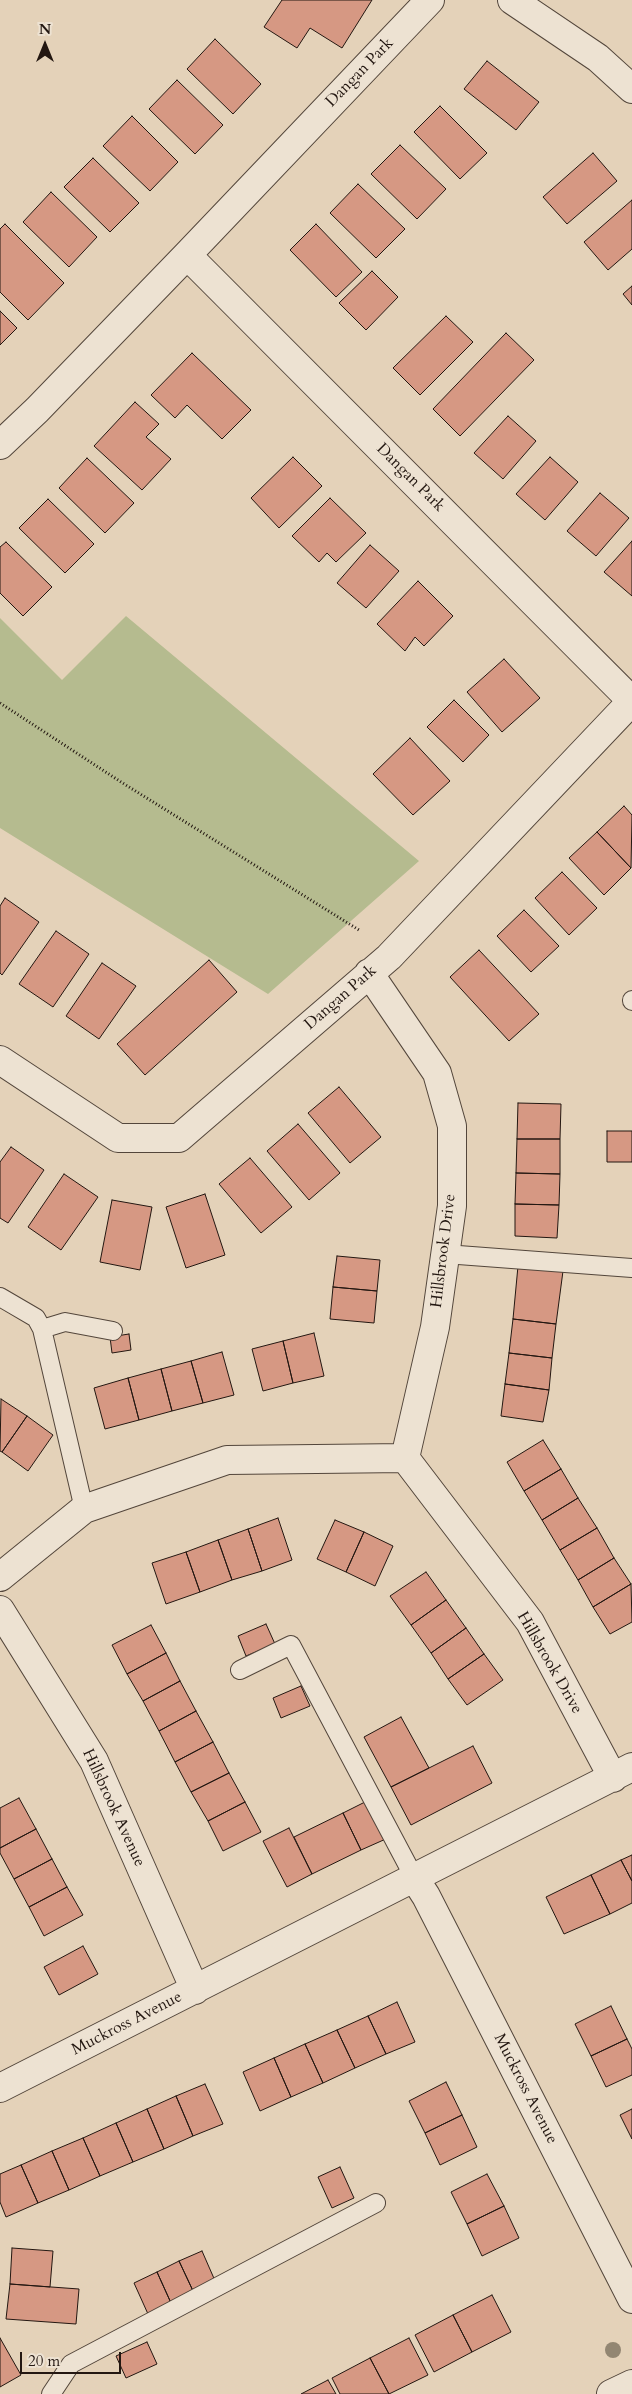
<!DOCTYPE html>
<style>
body{margin:0}
#map{position:relative;width:632px;height:2394px;overflow:hidden;background:#e4d2b9;font-family:Cardo,serif}
canvas{display:block}
.north{position:absolute;left:20px;top:20px;width:50px;height:50px;-webkit-text-stroke:4px #ede2d2;paint-order:stroke;rotate:0deg;font-size:14px;font-weight:700;line-height:20px;text-align:center;color:#231711}
.north::after{content:'';display:block;margin:auto;width:18px;height:22px;background:#231711;clip-path:polygon(50% 0,100% 100%,50% 72%,0 100%)}
.scale{position:absolute;left:20px;top:2352px;width:101px;height:22px;box-sizing:border-box;border:2px solid #231711;border-top:0;padding-left:6px;font-size:15px;line-height:18px;white-space:nowrap;color:#231711;-webkit-text-stroke:4px #ede2d2;paint-order:stroke}
</style>
<div id="map">
<canvas width="632" height="2394"></canvas>
<div class="north">N</div>
<div class="scale">20 m</div>
</div>
<script>
const ctx = document.querySelector('canvas').getContext('2d');
ctx.lineJoin = 'round';
function paint(path, color) {
  ctx.fillStyle = color;
  ctx.fill(path, 'evenodd');
}
function shape(rows) {
  const path = new Path2D();
  for (const r of rows) {
    path.moveTo(r[0], r[1]);
    for (let i = 2; i < r.length; i += 2) path.lineTo(r[i], r[i + 1]);
  }
  return path;
}
function strokePath(path, color, width, dash) {
  ctx.strokeStyle = color;
  ctx.lineWidth = width;
  ctx.lineCap = dash ? 'butt' : 'round';
  ctx.setLineDash(dash || []);
  ctx.stroke(path);
}
function drawText(font, color, halo, rows, align = 'center') {
  ctx.font = font + ' Cardo,serif';
  ctx.lineWidth = 5;
  ctx.setLineDash([]);
  ctx.textBaseline = 'middle';
  ctx.strokeStyle = halo;
  ctx.fillStyle = color;
  for (const [text, x, y, turn = 0] of rows) {
    ctx.save();
    ctx.translate(x, y);
    ctx.rotate((+turn || 0) * Math.PI / 180);
    ctx.textAlign = isNaN(turn) ? turn : align;
    if (halo) ctx.strokeText(text, 0, 0);
    ctx.fillText(text, 0, 0);
    ctx.restore();
  }
}
paint(shape([
 [126,616,419,861,268,994,0,828,0,618,62,680]
]), '#b5bb8f');
const building = shape([
 [282,0,372,0,342,48,310,28,297,48,264,27,282,0],
 [215,39,261,84,233,114,187,69,215,39],
 [487,61,539,102,516,130,464,89,487,61],
 [177,80,223,125,195,154,149,109,177,80],
 [440,106,487,153,460,179,414,132,440,106],
 [132,116,178,162,150,191,103,146,132,116],
 [400,145,446,189,417,219,371,174,400,145],
 [593,153,617,181,567,224,543,197,593,153],
 [93,158,139,203,110,232,64,187,93,158],
 [358,184,405,229,376,258,330,213,358,184],
 [51,192,97,237,69,267,23,222,51,192],
 [632,200,632,249,608,270,584,242,632,200],
 [5,224,64,283,28,320,0,292,0,229,5,224],
 [316,224,362,272,336,297,290,250,316,224],
 [372,271,398,297,366,330,339,303,372,271],
 [632,286,632,305,623,294,632,286],
 [0,311,17,328,0,345,0,311],
 [446,316,473,342,420,395,393,368,446,316],
 [506,333,534,360,460,436,433,409,506,333],
 [192,353,251,410,222,439,187,405,175,418,151,395,192,353],
 [135,402,159,424,146,437,171,459,142,490,94,446,135,402],
 [508,416,536,441,503,479,474,453,508,416],
 [293,457,322,486,279,528,251,498,293,457],
 [550,457,578,482,545,520,516,494,550,457],
 [87,458,134,503,105,533,59,488,87,458],
 [600,493,629,518,596,556,567,531,600,493],
 [330,498,366,533,336,562,327,553,319,562,292,536,330,498],
 [48,499,94,544,65,573,19,528,48,499],
 [632,541,632,596,604,572,632,541],
 [6,542,52,587,23,616,0,593,0,547,6,542],
 [370,545,399,571,366,608,337,583,370,545],
 [418,581,453,616,424,646,415,637,405,651,377,624,418,581],
 [504,659,540,698,502,732,467,692,504,659],
 [454,700,489,735,463,762,427,727,454,700],
 [410,738,450,781,413,815,373,774,410,738],
 [624,806,632,815,631,868,597,832,624,806],
 [597,832,631,868,604,895,569,858,597,832],
 [562,872,597,908,569,935,535,898,562,872],
 [5,898,39,922,2,975,0,973,0,906,5,898],
 [524,910,559,946,531,972,497,936,524,910],
 [56,931,89,954,53,1007,19,984,56,931],
 [479,950,539,1014,509,1041,450,977,479,950],
 [209,960,237,992,145,1075,117,1044,209,960],
 [102,963,136,986,99,1039,66,1016,102,963],
 [339,1087,381,1137,350,1163,308,1113,339,1087],
 [518,1103,561,1104,560,1139,517,1139,518,1103],
 [298,1124,340,1173,309,1200,267,1151,298,1124],
 [607,1131,632,1131,632,1162,607,1162,607,1131],
 [517,1139,560,1139,560,1174,516,1173,517,1139],
 [11,1147,44,1170,8,1223,0,1218,0,1162,11,1147],
 [250,1158,292,1207,261,1233,219,1184,250,1158],
 [516,1173,560,1174,559,1205,515,1204,516,1173],
 [64,1174,98,1197,61,1250,28,1227,64,1174],
 [205,1194,225,1255,186,1268,166,1207,205,1194],
 [112,1200,152,1207,140,1270,100,1262,112,1200],
 [515,1204,559,1205,557,1238,515,1236,515,1204],
 [337,1256,380,1260,377,1291,333,1287,337,1256],
 [518,1266,563,1271,556,1324,513,1319,518,1266],
 [333,1287,377,1291,374,1323,330,1319,333,1287],
 [513,1319,556,1324,552,1358,509,1353,513,1319],
 [314,1333,324,1376,293,1383,283,1341,314,1333],
 [129,1334,131,1350,112,1353,110,1337,129,1334],
 [283,1341,293,1383,263,1391,252,1349,283,1341],
 [222,1352,234,1395,203,1403,191,1361,222,1352],
 [509,1353,552,1358,549,1390,505,1384,509,1353],
 [191,1361,203,1403,172,1411,161,1369,191,1361],
 [161,1369,172,1411,139,1420,128,1378,161,1369],
 [128,1378,139,1420,105,1429,94,1388,128,1378],
 [505,1384,549,1390,543,1422,501,1416,505,1384],
 [1,1399,27,1416,2,1452,0,1451,1,1399],
 [27,1416,53,1435,28,1471,2,1452,27,1416],
 [543,1440,561,1469,524,1491,507,1462,543,1440],
 [561,1469,578,1498,542,1520,524,1491,561,1469],
 [578,1498,597,1528,560,1550,542,1520,578,1498],
 [278,1518,292,1560,262,1571,248,1529,278,1518],
 [335,1520,364,1532,346,1572,317,1559,335,1520],
 [597,1528,614,1558,578,1580,560,1550,597,1528],
 [248,1529,262,1571,232,1580,218,1540,248,1529],
 [364,1532,393,1546,375,1586,346,1572,364,1532],
 [218,1540,232,1580,200,1592,186,1552,218,1540],
 [186,1552,200,1592,166,1604,152,1563,186,1552],
 [614,1558,631,1584,593,1607,578,1580,614,1558],
 [426,1572,446,1600,411,1625,390,1596,426,1572],
 [631,1584,632,1622,610,1634,593,1607,631,1584],
 [446,1600,466,1628,431,1653,411,1625,446,1600],
 [266,1624,275,1644,246,1656,238,1636,266,1624],
 [151,1625,166,1653,127,1674,112,1645,151,1625],
 [466,1628,484,1654,448,1679,431,1653,466,1628],
 [166,1653,180,1681,143,1701,127,1674,166,1653],
 [484,1654,503,1680,467,1705,448,1679,484,1654],
 [180,1681,196,1711,159,1731,143,1701,180,1681],
 [301,1686,310,1706,281,1718,273,1698,301,1686],
 [196,1711,213,1742,175,1762,159,1731,196,1711],
 [401,1717,429,1768,391,1787,364,1737,401,1717],
 [213,1742,229,1773,191,1792,175,1762,213,1742],
 [473,1746,492,1783,411,1825,391,1787,473,1746],
 [229,1773,245,1802,208,1821,191,1792,229,1773],
 [19,1798,36,1829,0,1848,0,1808,19,1798],
 [369,1800,388,1838,361,1850,343,1813,369,1800],
 [245,1802,261,1832,223,1851,208,1821,245,1802],
 [343,1813,361,1850,312,1874,294,1837,343,1813],
 [289,1828,312,1874,287,1887,263,1841,289,1828],
 [36,1829,52,1859,14,1879,0,1853,0,1848,36,1829],
 [632,1855,632,1881,621,1860,632,1855],
 [52,1859,67,1887,29,1907,14,1879,52,1859],
 [621,1860,632,1881,632,1903,610,1914,591,1875,621,1860],
 [591,1875,610,1914,564,1934,546,1897,591,1875],
 [67,1887,83,1915,44,1936,29,1907,67,1887],
 [83,1946,98,1974,59,1995,44,1967,83,1946],
 [397,2002,415,2042,386,2054,368,2016,397,2002],
 [611,2006,627,2039,591,2056,575,2024,611,2006],
 [368,2016,386,2054,355,2068,337,2030,368,2016],
 [337,2030,355,2068,323,2083,305,2044,337,2030],
 [627,2039,632,2049,632,2075,606,2087,591,2056,627,2039],
 [305,2044,323,2083,291,2097,274,2058,305,2044],
 [274,2058,291,2097,260,2111,243,2072,274,2058],
 [446,2082,462,2115,425,2133,409,2101,446,2082],
 [205,2084,223,2124,193,2136,176,2096,205,2084],
 [176,2096,193,2136,164,2149,147,2109,176,2096],
 [147,2109,164,2149,133,2162,116,2123,147,2109],
 [632,2109,632,2139,620,2115,632,2109],
 [462,2115,477,2147,440,2165,425,2133,462,2115],
 [116,2123,133,2162,100,2176,83,2138,116,2123],
 [83,2138,100,2176,69,2190,52,2151,83,2138],
 [52,2151,69,2190,38,2203,21,2165,52,2151],
 [21,2165,38,2203,6,2217,0,2202,0,2174,21,2165],
 [340,2167,354,2198,332,2208,318,2177,340,2167],
 [487,2174,504,2206,467,2224,451,2192,487,2174],
 [504,2206,519,2238,482,2256,467,2224,504,2206],
 [12,2248,53,2251,50,2287,10,2284,12,2248],
 [202,2251,216,2283,194,2293,179,2261,202,2251],
 [179,2261,194,2293,171,2303,157,2272,179,2261],
 [157,2272,171,2303,148,2314,134,2283,157,2272],
 [10,2284,79,2289,76,2324,6,2319,10,2284],
 [492,2295,511,2332,472,2352,453,2315,492,2295],
 [453,2315,472,2352,434,2372,415,2335,453,2315],
 [0,2338,21,2375,0,2387,0,2338],
 [409,2338,428,2375,389,2394,370,2358,409,2338],
 [147,2342,157,2364,126,2378,116,2356,147,2342],
 [370,2358,389,2394,340,2394,332,2378,370,2358],
 [328,2380,336,2394,301,2394,328,2380]
]);
paint(building, '#d69883');
strokePath(building, '#231711', 1);
const service = shape([
 [632,1000,632,1001],
 [445,1254,632,1268],
 [0,1297,36,1318,42,1329,84,1509],
 [42,1329,65,1322,113,1331],
 [240,1670,291,1645,415,1879],
 [51,2394,71,2364,376,2203]
]);
const minor = shape([
 [512,0,598,58,632,89],
 [187,255,632,701],
 [0,445,37,410,187,255,430,0],
 [369,973,437,1073,452,1126,452,1206,435,1327,405,1458],
 [0,1060,118,1138,179,1138,389,957,632,701],
 [0,1577,84,1509,227,1460,405,1458,530,1622,613,1778],
 [0,1610,94,1761,195,1990],
 [415,1879,426,1896,632,2299],
 [0,2088,632,1767],
 [611,2394,632,2384]
]);
strokePath(service, '#53463b', 20);
strokePath(minor, '#53463b', 30);
strokePath(shape([
 [0,703,121,782,359,930]
]), '#231711', 3, [1, 2.5]);
strokePath(service, '#ede2d2', 18);
strokePath(minor, '#ede2d2', 28);
ctx.fillStyle = '#928672';
for (const [x, y] of [
 [613,2350]
]) {
  ctx.beginPath();
  ctx.arc(x, y, 8, 0, 2 * Math.PI);
  ctx.fill();
}
drawText('16px', '#231711', '#ede2d2', [
 ["Dangan Park",360,73,-46],
 ["Dangan Park",410,478,45],
 ["Dangan Park",341,998,-41],
 ["Hillsbrook Drive",444,1251,-83],
 ["Hillsbrook Drive",549,1663,60],
 ["Hillsbrook Avenue",113,1808,65],
 ["Muckross Avenue",127,2024,-27],
 ["Muckross Avenue",525,2089,63]
]);
</script>
